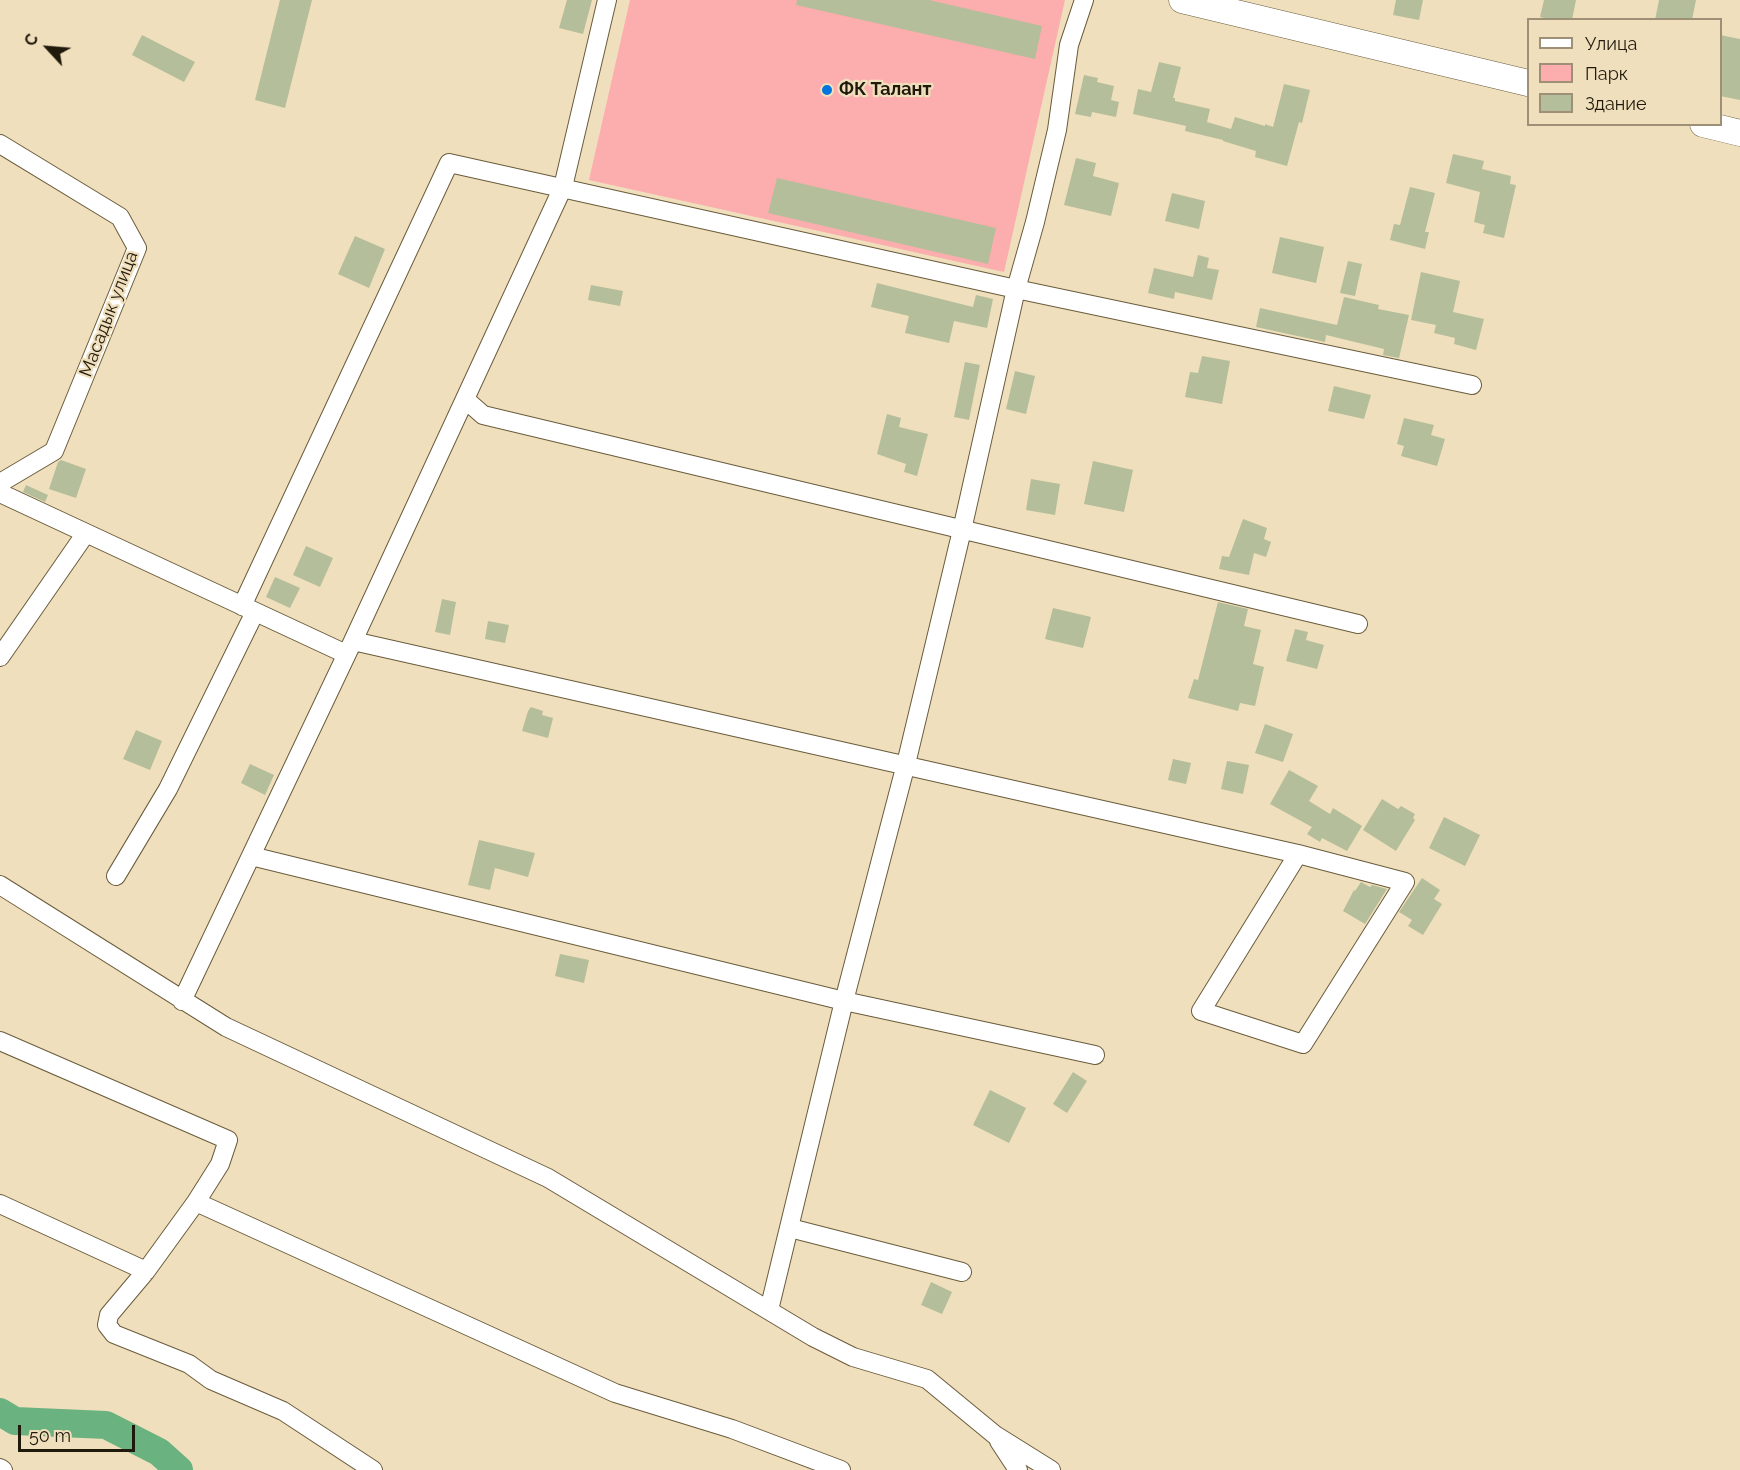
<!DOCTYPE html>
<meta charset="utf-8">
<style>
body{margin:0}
#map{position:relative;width:1740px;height:1470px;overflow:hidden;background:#f0dfbc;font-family:Raleway,sans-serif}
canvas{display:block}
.legend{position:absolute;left:1527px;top:18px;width:195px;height:108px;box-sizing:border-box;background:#f0dfbc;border:2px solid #9d9076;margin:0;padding:8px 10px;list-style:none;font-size:18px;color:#201a0d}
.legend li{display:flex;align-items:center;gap:12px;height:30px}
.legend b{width:30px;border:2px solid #9d9076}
.north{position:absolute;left:18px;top:18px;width:60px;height:60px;-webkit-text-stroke:4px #f0dfbc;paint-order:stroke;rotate:296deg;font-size:16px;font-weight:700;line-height:24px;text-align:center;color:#201a0d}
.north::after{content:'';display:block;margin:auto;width:21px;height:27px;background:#201a0d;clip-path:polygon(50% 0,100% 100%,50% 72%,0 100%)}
.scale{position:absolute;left:18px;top:1425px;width:117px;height:27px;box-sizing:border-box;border:3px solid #201a0d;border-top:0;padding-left:8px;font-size:18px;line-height:21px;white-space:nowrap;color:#201a0d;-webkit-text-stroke:4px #f0dfbc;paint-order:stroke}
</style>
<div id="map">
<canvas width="1740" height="1470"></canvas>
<ul class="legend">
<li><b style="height:8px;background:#fff"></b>Улица</li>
<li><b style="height:16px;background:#fcadae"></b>Парк</li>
<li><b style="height:16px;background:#b5be9a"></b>Здание</li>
</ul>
<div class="north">С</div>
<div class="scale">50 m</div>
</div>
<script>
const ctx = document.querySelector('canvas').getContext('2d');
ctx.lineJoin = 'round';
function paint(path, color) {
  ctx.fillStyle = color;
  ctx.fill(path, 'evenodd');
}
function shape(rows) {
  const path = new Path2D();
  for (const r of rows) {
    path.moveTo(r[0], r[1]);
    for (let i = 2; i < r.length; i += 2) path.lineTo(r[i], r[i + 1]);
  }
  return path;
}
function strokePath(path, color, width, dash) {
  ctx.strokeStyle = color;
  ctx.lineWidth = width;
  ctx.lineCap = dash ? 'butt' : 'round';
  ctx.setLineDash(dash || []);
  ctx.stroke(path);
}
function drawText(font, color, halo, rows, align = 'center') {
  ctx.font = font + ' Raleway,sans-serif';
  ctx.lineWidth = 4.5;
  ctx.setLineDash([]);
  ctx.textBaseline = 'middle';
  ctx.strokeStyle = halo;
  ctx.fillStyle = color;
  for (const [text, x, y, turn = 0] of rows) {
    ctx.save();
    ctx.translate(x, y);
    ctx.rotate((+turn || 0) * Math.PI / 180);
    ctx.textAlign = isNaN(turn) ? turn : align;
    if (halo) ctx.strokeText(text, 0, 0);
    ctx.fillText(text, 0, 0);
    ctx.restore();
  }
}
paint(shape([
 [630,0,1065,0,1004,272,589,180]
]), '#fcadae');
strokePath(shape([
 [0,1412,15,1421,106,1425,159,1452,179,1470]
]), '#6ab280', 28);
paint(shape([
 [280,0,312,0,285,108,255,100],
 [567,0,592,0,583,34,559,28],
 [797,0,929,0,1042,26,1035,59,796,5],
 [1396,0,1423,0,1419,20,1393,15],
 [1544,0,1576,0,1572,20,1552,20,1540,17],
 [1659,0,1696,0,1692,20,1655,20],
 [142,35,195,62,184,82,132,55],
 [1720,35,1740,39,1740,100,1720,96],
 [1159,62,1181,67,1173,98,1175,98,1175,101,1210,109,1207,122,1231,129,1235,117,1265,126,1265,124,1273,127,1284,84,1310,90,1302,123,1299,122,1287,166,1255,157,1256,151,1223,141,1223,140,1185,131,1186,126,1133,114,1138,89,1151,92],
 [1084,75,1098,78,1097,82,1114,86,1111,100,1119,102,1116,117,1092,112,1091,117,1075,114],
 [1453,154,1484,161,1482,169,1511,176,1510,184,1516,185,1504,238,1483,233,1485,225,1474,222,1480,192,1446,183],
 [1076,158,1096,163,1093,176,1119,183,1111,216,1064,205],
 [777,178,996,228,988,264,768,213],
 [1410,187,1435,193,1425,232,1429,232,1425,249,1390,240,1394,224,1400,225],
 [1172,193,1205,201,1199,229,1165,221],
 [355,236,385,249,369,288,338,274],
 [1280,237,1324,247,1316,283,1272,273],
 [1198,255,1209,258,1207,268,1219,270,1212,300,1175,292,1174,299,1148,293,1154,268,1193,277],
 [1348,261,1362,264,1355,296,1340,293],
 [1421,272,1460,281,1453,312,1484,319,1476,350,1454,344,1455,338,1434,333,1436,325,1411,320],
 [877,283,973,307,976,295,993,299,987,328,954,321,949,343,905,333,909,316,871,307],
 [591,285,623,291,620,306,588,300],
 [1344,297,1379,305,1378,309,1409,315,1399,358,1383,355,1384,349,1326,335,1325,342,1256,327,1260,308,1337,325],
 [1202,356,1230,361,1222,404,1185,397,1190,372,1198,373],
 [965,362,980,365,969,420,954,417],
 [1015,371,1035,376,1026,414,1006,409],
 [1334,386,1371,395,1364,419,1328,411],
 [887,414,901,418,899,427,928,434,917,476,904,472,906,464,877,454],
 [1404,418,1434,425,1431,435,1445,439,1437,466,1401,456,1404,446,1397,444],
 [61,460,86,469,76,498,49,489,58,462],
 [1093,461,1133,470,1124,512,1084,504],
 [1031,479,1060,484,1055,515,1026,510],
 [26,485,48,495,45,502,23,492],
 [1243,519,1267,528,1264,539,1271,542,1266,557,1254,553,1249,575,1219,569,1222,556,1229,557],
 [306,546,333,558,320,587,293,575],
 [275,577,300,588,290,608,266,597],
 [442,599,456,602,450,635,435,632],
 [1218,602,1248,609,1244,626,1261,630,1253,664,1264,667,1255,706,1240,703,1238,711,1188,698,1194,679,1198,680],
 [1053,608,1091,617,1083,648,1045,639],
 [488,621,509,625,505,643,485,639],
 [1295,629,1308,632,1306,640,1324,645,1317,669,1286,661],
 [531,707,543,711,542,715,553,718,548,738,522,731,528,711],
 [1265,724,1293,734,1283,762,1255,753],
 [136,730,162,741,150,770,123,759],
 [1173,759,1191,763,1186,784,1168,780],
 [1227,761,1249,765,1243,794,1221,789],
 [250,764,274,775,265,795,241,783],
 [1289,770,1318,786,1309,801,1330,814,1333,808,1362,826,1347,851,1322,838,1320,842,1307,834,1312,827,1270,804],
 [1382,799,1398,809,1401,806,1415,814,1413,818,1415,820,1396,851,1363,830],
 [1444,817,1480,835,1465,866,1429,848],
 [479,840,535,853,528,877,495,868,490,890,468,885],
 [1422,878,1440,890,1434,899,1442,904,1423,935,1408,926,1412,920,1399,912],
 [1361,882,1370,887,1372,885,1387,889,1365,924,1343,911,1354,890,1355,891],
 [560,954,589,960,584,983,555,976],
 [1073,1072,1087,1081,1067,1113,1053,1104],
 [990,1090,1026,1108,1009,1143,973,1125],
 [931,1282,952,1292,942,1314,921,1305]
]), '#b5be9a');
const minor = shape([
 [0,144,120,217,137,248,54,451,0,483],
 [466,400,483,415,1358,624],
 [0,493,346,654],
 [242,606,449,163,1016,289,1472,385],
 [353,641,1298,854,1405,882,1303,1044,1201,1011,1298,854],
 [0,657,86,533],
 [251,856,844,1001,1095,1055],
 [116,876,168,789,255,612],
 [0,885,226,1027,548,1178,813,1337,853,1357,927,1379,995,1435,1051,1470],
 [182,1001,353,641,563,187,607,0],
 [0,1041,228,1140,220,1164,196,1202,146,1271,109,1315,107,1325,114,1334,189,1364,211,1380,283,1411,373,1470],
 [196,1202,615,1393,732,1429,841,1470],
 [0,1204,146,1271],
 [790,1228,962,1272],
 [769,1310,844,1001,906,764,962,530,1016,289,1035,222,1057,130,1069,45,1084,0],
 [999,1441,1018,1470],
 [0,1468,3,1470]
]);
const secondary = shape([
 [1182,0,1528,83],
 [1703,124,1740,133]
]);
strokePath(minor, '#6a5c3c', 20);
strokePath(secondary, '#6a5c3c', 27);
strokePath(minor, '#fff', 18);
strokePath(secondary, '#fff', 26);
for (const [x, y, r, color] of [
 [827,90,6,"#0075dc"]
]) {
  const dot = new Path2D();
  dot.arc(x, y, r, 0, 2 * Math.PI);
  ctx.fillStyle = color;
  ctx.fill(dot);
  strokePath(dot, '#f0dfbc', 2);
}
drawText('bold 18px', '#201a0d', '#f0dfbc', [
 ["ФК Талант",839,90]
], 'left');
drawText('18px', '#201a0d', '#f0dfbc', [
 ["Масадык улица",109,314,-69]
]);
</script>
